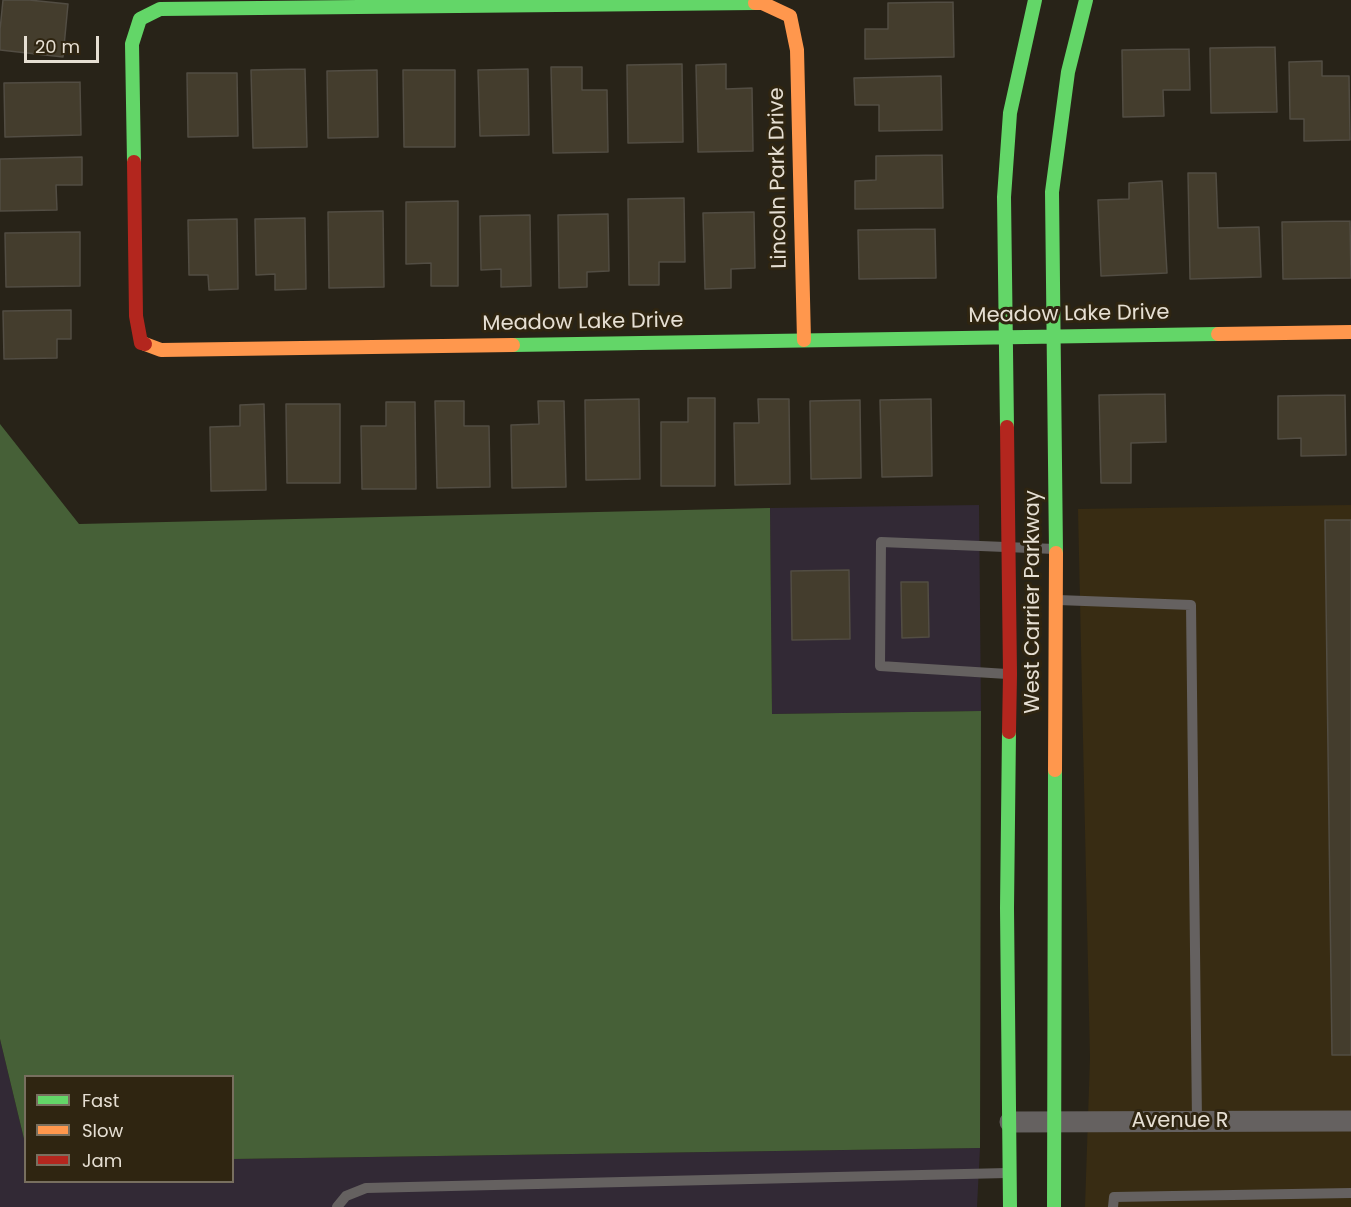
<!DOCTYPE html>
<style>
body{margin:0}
#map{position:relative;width:1351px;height:1207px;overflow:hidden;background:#282318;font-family:Poppins,sans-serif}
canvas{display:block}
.legend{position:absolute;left:24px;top:1075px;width:210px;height:108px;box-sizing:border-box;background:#2f2511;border:2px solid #786f5f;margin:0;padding:8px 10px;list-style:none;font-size:18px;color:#e6dfd3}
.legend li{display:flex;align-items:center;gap:12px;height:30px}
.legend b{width:30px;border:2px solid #786f5f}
.scale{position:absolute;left:24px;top:36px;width:75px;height:27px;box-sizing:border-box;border:3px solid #e6dfd3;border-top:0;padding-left:8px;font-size:18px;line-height:21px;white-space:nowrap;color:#e6dfd3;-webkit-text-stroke:4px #2f2511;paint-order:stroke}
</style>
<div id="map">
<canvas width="1351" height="1207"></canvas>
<ul class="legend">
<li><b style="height:8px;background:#63d668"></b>Fast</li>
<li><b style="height:8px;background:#ff974d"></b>Slow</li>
<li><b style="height:8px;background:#b3261e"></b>Jam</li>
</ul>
<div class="scale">20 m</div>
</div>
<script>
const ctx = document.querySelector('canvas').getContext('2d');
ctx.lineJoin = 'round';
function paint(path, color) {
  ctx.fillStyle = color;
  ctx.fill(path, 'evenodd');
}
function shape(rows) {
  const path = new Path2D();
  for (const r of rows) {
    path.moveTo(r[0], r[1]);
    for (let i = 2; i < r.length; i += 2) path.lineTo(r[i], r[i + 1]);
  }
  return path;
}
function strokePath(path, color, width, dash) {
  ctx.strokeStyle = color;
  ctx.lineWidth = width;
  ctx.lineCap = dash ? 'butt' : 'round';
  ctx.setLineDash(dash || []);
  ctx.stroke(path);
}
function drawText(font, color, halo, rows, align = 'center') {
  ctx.font = font + ' Poppins,sans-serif';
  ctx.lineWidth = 6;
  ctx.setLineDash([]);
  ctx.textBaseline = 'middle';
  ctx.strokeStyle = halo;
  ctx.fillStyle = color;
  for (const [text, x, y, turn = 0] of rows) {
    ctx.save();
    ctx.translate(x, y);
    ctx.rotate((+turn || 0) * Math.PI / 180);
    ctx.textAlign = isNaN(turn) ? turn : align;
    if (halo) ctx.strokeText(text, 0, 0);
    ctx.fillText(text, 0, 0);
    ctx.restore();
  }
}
paint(shape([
 [979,505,981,711,772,714,770,508],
 [0,1039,25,1143,26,1182,232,1182,233,1159,980,1148,977,1207,0,1207]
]), '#322935');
paint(shape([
 [1351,505,1351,1207,1085,1207,1090,1058,1078,509]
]), '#382c13');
paint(shape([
 [0,424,79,524,770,508,772,714,981,711,980,1148,233,1159,232,1076,26,1076,25,1143,0,1039]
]), '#466037');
const building = shape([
 [3,0,29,0,68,4,63,57,0,50,0,30,3,0],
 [953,2,954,57,865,59,865,29,888,29,888,3,953,2],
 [1275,47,1277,112,1211,113,1210,48,1275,47],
 [1189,49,1190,90,1163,90,1164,116,1123,117,1122,50,1189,49],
 [1322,61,1322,76,1349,76,1350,140,1304,141,1304,119,1290,119,1289,62,1322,61],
 [682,64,683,142,628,143,627,65,682,64],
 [726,64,726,89,752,88,753,151,698,152,696,65,726,64],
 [551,67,582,67,582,90,607,90,608,152,553,153,551,67],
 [305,69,307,147,253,148,251,70,305,69],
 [528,69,529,135,480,136,478,70,528,69],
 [377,70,378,137,328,138,327,71,377,70],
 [403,70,455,70,455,147,404,147,403,70],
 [187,73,237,73,238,136,188,137,187,73],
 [941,76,942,130,879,131,879,105,855,105,854,78,941,76],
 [80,82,81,135,5,137,4,83,80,82],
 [942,155,943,208,855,209,855,181,876,180,876,156,942,155],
 [82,157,82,185,56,185,57,210,0,211,0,159,82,157],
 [1188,173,1216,173,1218,228,1259,227,1261,277,1190,279,1188,173],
 [1162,181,1167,273,1101,276,1098,200,1129,199,1129,183,1162,181],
 [684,198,685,262,659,262,659,285,629,285,628,199,684,198],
 [458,201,458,286,431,286,431,263,406,264,406,202,458,201],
 [383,211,384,287,329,288,328,212,383,211],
 [754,212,755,268,731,269,731,288,705,289,703,213,754,212],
 [608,214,609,271,587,272,587,287,559,288,558,215,608,214],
 [530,215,531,286,501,287,501,269,481,270,480,216,530,215],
 [305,218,306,289,275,290,275,274,256,275,255,219,305,218],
 [237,219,238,289,209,290,208,275,189,275,188,220,237,219],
 [1350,221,1351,278,1283,279,1282,222,1350,221],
 [935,229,936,278,859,279,858,230,935,229],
 [80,232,80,286,6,287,5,233,80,232],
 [71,310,71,339,57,339,57,358,4,359,3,311,71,310],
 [1165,394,1166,442,1131,443,1131,483,1101,483,1099,395,1165,394],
 [1345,395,1346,455,1301,456,1301,438,1278,439,1278,396,1345,395],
 [688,398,715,398,715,486,661,486,661,422,688,422,688,398],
 [639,399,640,479,586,480,585,400,639,399],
 [758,399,789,399,790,484,735,485,734,423,759,423,758,399],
 [931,399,932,476,882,477,880,400,931,399],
 [860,400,861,478,811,479,810,401,860,400],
 [435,401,464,401,464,426,489,426,490,487,437,488,435,401],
 [538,401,564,401,566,487,512,488,511,425,539,424,538,401],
 [386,402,415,402,416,489,362,489,361,426,386,426,386,402],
 [264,404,266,490,211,491,210,427,240,426,240,405,264,404],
 [286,404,340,404,340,483,287,483,286,404],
 [1325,520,1351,520,1351,1055,1332,1055,1325,520],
 [849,570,850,639,792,640,791,571,849,570],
 [901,582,928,582,929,637,902,638,901,582]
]);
paint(building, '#443d2d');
strokePath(building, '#524d43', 1.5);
strokePath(shape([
 [1058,600,1191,605,1197,1122],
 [1007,674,880,666,881,542,1055,549],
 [337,1207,346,1196,366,1188,1007,1173],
 [1113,1207,1114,1197,1351,1193]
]), '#656160', 10);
strokePath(shape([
 [1010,1122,1351,1121]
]), '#656160', 21);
strokePath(shape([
 [134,162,132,44,140,19,160,9,755,3],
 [513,345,1218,334],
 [1007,427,1004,197,1010,113,1035,0],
 [1056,553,1052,192,1068,72,1086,0],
 [1009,732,1007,908,1010,1207],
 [1054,1207,1055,770]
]), '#63d668', 14);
strokePath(shape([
 [755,3,762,3,790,16,797,50,804,340],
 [1218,334,1351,332],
 [145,344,161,350,513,345],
 [1055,770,1056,553]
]), '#ff974d', 14);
strokePath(shape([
 [134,162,136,316,141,343,145,344],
 [1007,427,1010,674,1009,732]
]), '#b3261e', 14);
drawText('21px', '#e6dfd3', '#2f2511', [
 ["Lincoln Park Drive",779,178,-91],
 ["Meadow Lake Drive",1069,315,-1],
 ["Meadow Lake Drive",583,323,-1],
 ["West Carrier Parkway",1034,602,-90],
 ["Avenue R",1180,1122]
]);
</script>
